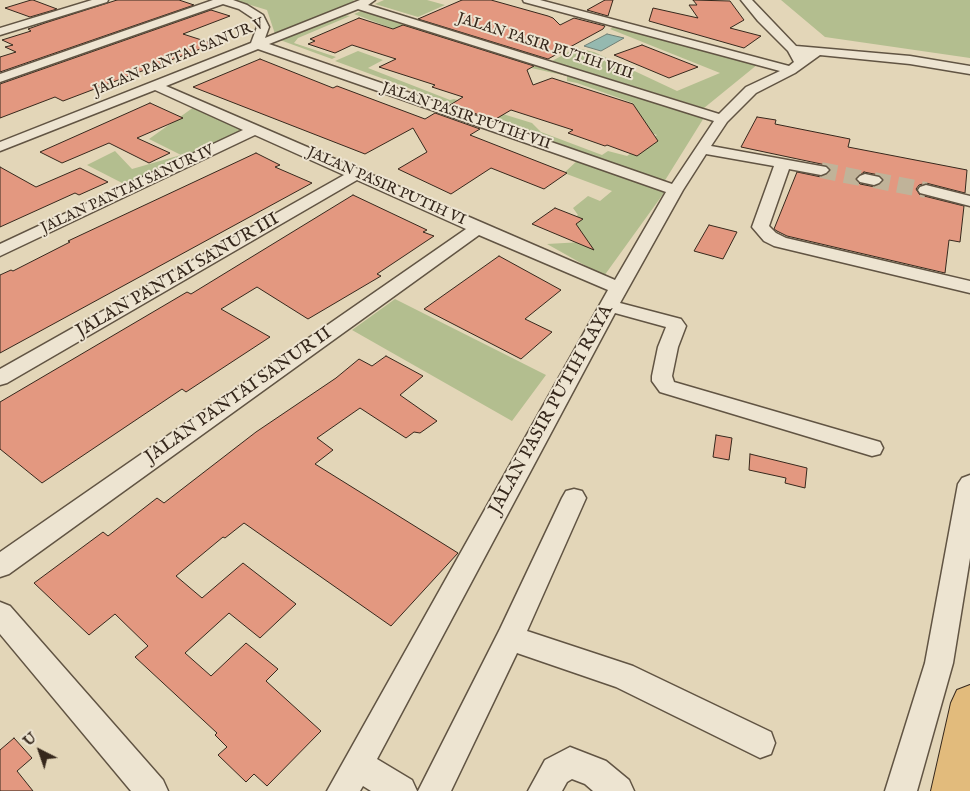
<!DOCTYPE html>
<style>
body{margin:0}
#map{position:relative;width:970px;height:791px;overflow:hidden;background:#e3d6b8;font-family:"IM FELL English",serif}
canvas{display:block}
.north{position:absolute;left:15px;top:726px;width:50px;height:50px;-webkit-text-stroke:4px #ede4d1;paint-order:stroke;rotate:319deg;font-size:14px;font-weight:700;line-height:20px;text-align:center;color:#36281c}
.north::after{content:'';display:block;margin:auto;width:18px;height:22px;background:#36281c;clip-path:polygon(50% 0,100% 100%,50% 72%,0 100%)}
</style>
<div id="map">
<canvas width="970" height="791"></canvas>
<div class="north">U</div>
</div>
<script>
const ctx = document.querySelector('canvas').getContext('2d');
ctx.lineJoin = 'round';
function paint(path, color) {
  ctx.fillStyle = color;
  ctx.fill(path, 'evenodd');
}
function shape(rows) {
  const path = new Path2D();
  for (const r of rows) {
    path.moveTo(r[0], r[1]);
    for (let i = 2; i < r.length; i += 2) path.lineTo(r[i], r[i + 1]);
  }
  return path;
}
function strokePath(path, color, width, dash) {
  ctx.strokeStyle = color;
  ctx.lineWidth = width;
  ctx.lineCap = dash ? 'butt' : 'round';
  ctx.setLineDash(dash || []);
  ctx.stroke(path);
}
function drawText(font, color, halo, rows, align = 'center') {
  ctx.font = font + ' "IM FELL English",serif';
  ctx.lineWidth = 4;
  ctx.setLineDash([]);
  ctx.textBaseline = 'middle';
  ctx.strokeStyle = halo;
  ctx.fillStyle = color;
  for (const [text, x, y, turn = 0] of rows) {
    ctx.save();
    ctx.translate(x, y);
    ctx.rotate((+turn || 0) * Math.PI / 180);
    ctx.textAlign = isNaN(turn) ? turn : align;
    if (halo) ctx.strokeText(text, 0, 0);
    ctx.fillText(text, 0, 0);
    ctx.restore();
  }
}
paint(shape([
 [234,0,353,0,355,1,275,34,267,10],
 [384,0,427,0,445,5,418,17,375,4],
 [781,0,970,0,970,58,825,37],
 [361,11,410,26,421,27,705,116,664,182,335,61,358,51,383,60,368,68,450,100,454,99,532,123,541,132,602,155,608,151,627,156,657,135,632,126,638,119,633,103,577,83,567,81,567,76,509,63,511,58,482,48,396,30,354,14],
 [344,15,350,16,298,38,294,43,336,57,332,59,280,40],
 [616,25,763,60,704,108,552,61,576,48,594,52,677,91,720,73,610,29],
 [194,107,245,131,126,185,87,165,115,151,132,169,181,155,149,139],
 [579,159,666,190,604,276,547,244,582,242,568,224,578,215,573,208,588,196,600,201,612,191,564,173],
 [395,299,546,375,512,421,352,330]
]), '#b3be8f');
const water = shape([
 [607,34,624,38,601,51,584,46,607,34]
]);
paint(water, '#95b9b0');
strokePath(water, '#6f7f75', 1);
const building = shape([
 [31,0,33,0,57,9,30,17,5,8,31,0],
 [117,0,179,0,194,5,0,72,0,57,16,52,5,47,13,45,2,40,31,31,28,29,45,23,117,0],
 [462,0,491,0,548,16,553,18,560,25,574,18,605,26,603,29,548,59,418,19,462,0],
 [605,0,613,0,608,16,587,10,605,0],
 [693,0,730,1,744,20,730,28,761,36,744,48,649,21,653,8,698,18,689,5,697,5,693,0],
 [211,10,230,16,183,34,211,43,206,45,208,46,63,101,55,97,0,118,0,84,211,10],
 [359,18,393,29,403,25,534,66,527,70,533,85,552,78,633,104,658,141,637,156,607,145,605,146,568,133,573,130,511,110,494,120,450,105,463,97,432,87,435,85,379,67,396,59,352,45,335,53,308,44,315,41,310,39,359,18],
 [642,45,698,67,669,78,614,55,642,45],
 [260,59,333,88,337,86,425,119,435,113,480,129,470,135,567,173,544,189,491,168,451,194,398,169,427,152,413,128,365,154,193,87,260,59],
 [150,103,183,118,137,138,170,153,149,163,109,143,62,163,40,152,150,103],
 [757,117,776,120,775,124,850,139,848,147,967,170,965,193,926,183,919,185,916,189,920,195,964,206,960,242,949,240,945,273,787,236,777,231,774,229,797,172,821,177,827,174,831,170,826,165,741,147,757,117],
 [864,172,879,175,883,181,875,187,860,184,855,179,864,172],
 [256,153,280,165,275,167,312,183,0,353,0,275,11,270,13,271,70,242,68,241,256,153],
 [0,167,36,187,80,168,108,182,79,195,75,193,0,227,0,167],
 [353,195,427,230,423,232,434,236,377,274,381,276,308,319,257,287,221,309,270,337,186,392,182,389,42,483,0,449,0,402,187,292,191,294,353,195],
 [555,208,583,219,576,224,594,250,532,224,555,208],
 [709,225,737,232,723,259,694,251,709,225],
 [499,256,561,290,525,319,552,332,521,359,424,309,499,256],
 [386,356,423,376,400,395,437,421,420,433,414,432,406,438,360,408,317,438,333,450,315,464,458,553,391,626,244,523,225,538,223,537,176,576,202,598,243,563,296,604,260,638,229,613,185,653,211,676,246,643,278,669,266,681,321,731,267,786,254,774,246,782,218,755,227,747,215,735,217,733,135,657,148,646,115,614,89,635,34,583,103,532,108,536,157,498,164,503,256,432,336,378,359,359,372,366,386,356],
 [716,435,732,438,729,460,713,457,716,435],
 [750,454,807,468,805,488,785,483,786,478,749,470,750,454],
 [14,738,32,758,17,771,33,791,0,791,0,750,14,738]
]);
paint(building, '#e39880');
strokePath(building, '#36281c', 1);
strokePath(shape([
 [821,170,865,179],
 [874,180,926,190]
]), '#c0b399', 16, [16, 8]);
const minor = shape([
 [92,0,108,0,107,2,0,35,0,28,92,0],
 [213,0,233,0,247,5,263,15,269,27,265,38,360,0,375,0,368,5,719,114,746,87,780,71,524,2,523,0,540,0,789,66,794,62,788,51,758,21,741,0,752,0,796,46,910,56,970,66,970,74,910,64,820,55,795,73,756,93,727,122,711,146,826,167,829,170,826,173,821,175,789,169,769,226,776,233,786,238,970,281,970,293,774,246,764,241,752,227,774,166,706,154,683,190,620,303,681,319,686,326,678,347,672,376,674,382,880,442,883,448,880,454,872,456,660,392,652,381,652,376,658,347,666,327,615,313,377,759,412,780,417,791,371,791,363,786,360,791,327,791,608,290,479,235,9,574,0,577,0,552,466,229,357,180,7,383,0,385,0,369,344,175,255,135,0,256,0,244,243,130,155,90,0,151,0,142,251,43,257,27,254,19,239,9,223,4,0,82,0,74,213,0],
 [358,9,714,121,672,184,269,44,358,9],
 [258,49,666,192,615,280,166,86,258,49],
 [865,174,879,177,882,180,879,183,874,185,860,182,857,179,860,176,865,174],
 [926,185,970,196,970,206,920,193,918,190,920,187,926,185],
 [970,475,970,558,953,663,917,791,885,791,925,663,958,484,962,478,970,475],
 [574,489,582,491,586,498,527,631,633,666,771,732,775,743,771,754,760,758,616,687,517,653,451,791,418,791,500,629,562,498,566,491,574,489],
 [0,602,10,606,163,780,168,791,131,791,0,634,0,602],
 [570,747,606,761,629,780,634,791,593,791,585,784,572,779,567,782,562,791,528,791,545,760,570,747]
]);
const highway = shape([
 [970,685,970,791,931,791,951,703,957,690,970,685]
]);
strokePath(minor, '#615443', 3);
strokePath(highway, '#36281c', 2);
paint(minor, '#ede4d1');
paint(highway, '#e2bb7c');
drawText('15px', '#36281c', '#ede4d1', [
 ["JALAN PASIR PUTIH VIII",545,47,18],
 ["JALAN PANTAI SANUR V",179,58,-22],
 ["JALAN PASIR PUTIH VII",466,117,19],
 ["JALAN PASIR PUTIH VI",386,187,24],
 ["JALAN PANTAI SANUR IV",128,190,-25]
]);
drawText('18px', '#36281c', '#ede4d1', [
 ["JALAN PANTAI SANUR III",178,276,-30],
 ["JALAN PANTAI SANUR II",239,396,-35],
 ["JALAN PASIR PUTIH RAYA",552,410,-61]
]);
</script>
